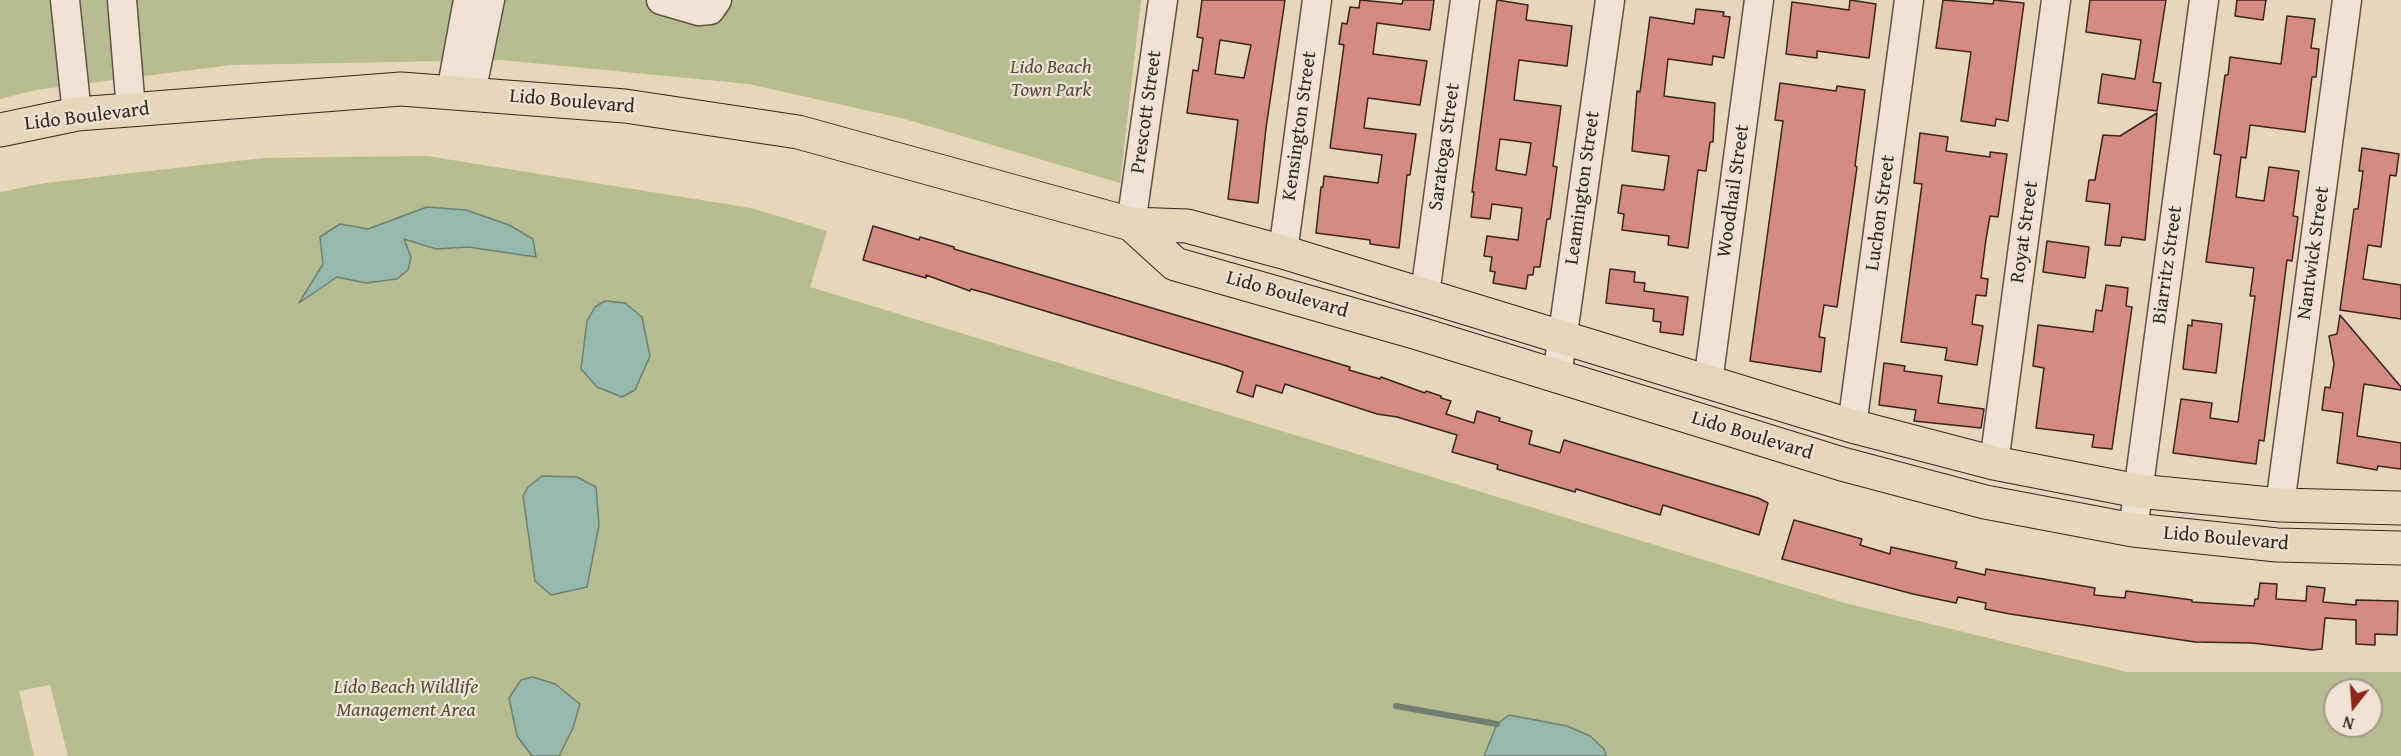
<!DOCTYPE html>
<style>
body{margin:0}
#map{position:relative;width:2401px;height:756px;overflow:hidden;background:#e6d6bb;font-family:"Gentium Book Plus",serif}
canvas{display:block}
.north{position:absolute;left:2323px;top:678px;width:60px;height:60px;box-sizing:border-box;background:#efe4d3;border:2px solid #a5988b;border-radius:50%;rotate:197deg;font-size:16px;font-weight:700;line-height:24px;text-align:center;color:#37251e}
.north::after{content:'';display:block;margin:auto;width:21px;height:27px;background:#8f2418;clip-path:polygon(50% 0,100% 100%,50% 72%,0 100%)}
</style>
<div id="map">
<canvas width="2401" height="756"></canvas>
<div class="north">N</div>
</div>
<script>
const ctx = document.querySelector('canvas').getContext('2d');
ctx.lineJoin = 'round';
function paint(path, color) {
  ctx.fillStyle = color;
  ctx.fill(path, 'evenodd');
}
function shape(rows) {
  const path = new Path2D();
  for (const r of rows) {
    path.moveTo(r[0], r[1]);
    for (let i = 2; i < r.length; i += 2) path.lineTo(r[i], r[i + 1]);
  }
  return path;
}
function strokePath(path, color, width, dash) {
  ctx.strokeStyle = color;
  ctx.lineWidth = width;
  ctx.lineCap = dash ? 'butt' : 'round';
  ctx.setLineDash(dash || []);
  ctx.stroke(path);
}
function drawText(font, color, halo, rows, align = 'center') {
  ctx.font = font + ' "Gentium Book Plus",serif';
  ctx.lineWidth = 4.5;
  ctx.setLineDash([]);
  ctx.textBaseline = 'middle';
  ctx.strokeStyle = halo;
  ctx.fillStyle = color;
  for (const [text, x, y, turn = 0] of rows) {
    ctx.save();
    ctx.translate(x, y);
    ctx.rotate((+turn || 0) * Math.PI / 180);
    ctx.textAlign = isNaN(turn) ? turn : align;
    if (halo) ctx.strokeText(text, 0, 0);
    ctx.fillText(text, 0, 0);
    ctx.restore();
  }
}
paint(shape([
 [0,0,1141,0,1120,183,905,119,749,84,502,60,231,65,35,90,0,99],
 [427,156,751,208,827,231,810,287,1845,603,2127,672,2401,672,2401,756,68,756,50,685,19,691,34,756,0,756,0,192,45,183,263,158],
 [2335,690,2371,690,2371,726,2335,726]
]), '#b6bd90');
const water = shape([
 [427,207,466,210,509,225,533,239,536,257,468,247,436,249,404,239,411,257,408,270,397,279,366,283,337,277,299,303,323,264,320,237,340,224,368,229,427,207],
 [605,301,625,303,642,317,650,356,635,390,622,397,597,387,581,369,587,321,595,307,605,301],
 [542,476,577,477,596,487,599,525,587,587,551,595,535,581,523,496,528,487,542,476],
 [533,677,555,684,580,704,573,728,559,756,532,756,517,736,509,698,521,680,533,677],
 [1509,715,1567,726,1590,736,1604,749,1606,756,1484,756,1497,724,1509,715]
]);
paint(water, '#96b9ae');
strokePath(water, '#707e74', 1.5);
strokePath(shape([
 [1396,706,1497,724]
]), '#707e74', 6);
const building = shape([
 [1202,0,1285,0,1266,128,1258,203,1228,199,1238,120,1187,113,1193,70,1198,71,1203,38,1197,37,1202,0],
 [1220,40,1251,45,1244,78,1215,74,1220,40],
 [1360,0,1402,4,1403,0,1434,0,1430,30,1377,23,1373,54,1427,61,1420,105,1368,98,1364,128,1416,134,1410,175,1407,175,1399,248,1370,244,1370,240,1316,233,1321,187,1323,187,1324,176,1378,183,1382,155,1330,148,1344,45,1339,44,1342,23,1347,24,1350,7,1359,8,1360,0],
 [1497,0,1528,5,1526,20,1572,26,1567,66,1519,60,1514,100,1561,106,1553,166,1557,167,1550,219,1547,219,1540,267,1534,267,1533,275,1528,275,1526,289,1493,283,1495,272,1490,271,1492,257,1484,256,1487,236,1518,240,1522,208,1492,204,1490,219,1471,217,1474,192,1472,192,1497,0],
 [1500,139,1531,143,1526,175,1496,170,1500,139],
 [1850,0,1876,4,1869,58,1817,51,1817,58,1786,54,1792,2,1849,10,1850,0],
 [1943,0,1993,4,1994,0,2024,3,2008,121,1996,119,1995,126,1961,121,1971,52,1936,48,1943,0],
 [2090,0,2166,0,2153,82,2161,83,2157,111,2098,103,2102,74,2135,79,2141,40,2086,32,2090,0],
 [2237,0,2266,0,2263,20,2235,16,2237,0],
 [1696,9,1724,12,1723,16,1730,17,1724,58,1713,56,1712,65,1668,59,1664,96,1715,103,1713,142,1710,142,1706,171,1698,170,1688,248,1668,245,1669,236,1622,230,1624,214,1618,213,1622,185,1664,190,1669,156,1632,151,1637,91,1640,92,1650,17,1694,24,1696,9],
 [2287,16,2315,19,2311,48,2319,49,2316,77,2312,77,2305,132,2250,125,2246,158,2241,157,2236,197,2264,201,2269,167,2299,171,2293,216,2298,217,2292,261,2287,260,2264,441,2259,440,2256,464,2173,453,2181,399,2212,403,2210,418,2238,422,2255,296,2250,296,2254,268,2206,262,2221,155,2214,154,2225,75,2228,75,2230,57,2281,64,2287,16],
 [1780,83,1836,91,1837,86,1865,90,1855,166,1857,167,1837,307,1824,305,1819,337,1825,338,1821,372,1750,361,1783,121,1775,120,1780,83],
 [2157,113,2145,240,2122,237,2120,246,2105,245,2110,204,2086,201,2089,180,2095,180,2103,135,2120,136,2157,113],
 [1920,133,1948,137,1946,151,1990,157,1990,152,2007,154,1998,217,1990,216,1986,239,1981,278,1988,279,1986,296,1976,295,1972,324,1983,326,1977,365,1945,360,1947,348,1901,342,1922,184,1914,183,1920,133],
 [2362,148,2399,154,2396,176,2390,175,2381,247,2368,245,2363,279,2401,285,2401,319,2340,310,2354,209,2358,209,2363,171,2359,171,2362,148],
 [873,226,919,240,920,237,954,247,954,249,1350,367,1349,370,1380,379,1381,377,1425,393,1426,391,1441,396,1441,398,1451,401,1446,414,1474,423,1477,411,1500,418,1499,421,1532,431,1529,444,1560,453,1564,440,1758,498,1768,503,1759,535,1663,505,1660,515,1576,489,1575,492,1497,469,1498,465,1452,452,1457,435,1397,417,1377,414,1285,384,1282,393,1256,385,1253,397,1237,392,1243,372,1227,366,989,294,971,289,970,291,926,275,926,278,863,260,873,226],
 [2047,241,2089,247,2085,278,2043,272,2047,241],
 [1610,269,1635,272,1634,282,1645,283,1644,291,1688,297,1683,335,1660,332,1661,322,1653,321,1654,309,1606,303,1610,269],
 [2106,285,2128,288,2126,306,2132,307,2112,449,2092,447,2094,435,2036,428,2044,368,2033,366,2038,325,2093,332,2096,310,2102,311,2106,285],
 [2340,315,2401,387,2401,390,2364,384,2357,436,2401,443,2401,469,2378,466,2377,470,2337,463,2343,413,2322,410,2325,387,2330,388,2334,364,2329,336,2337,334,2340,315],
 [2192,320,2222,324,2216,373,2183,369,2188,325,2192,326,2192,320],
 [1884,363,1905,366,1904,371,1942,376,1938,403,1984,409,1981,428,1914,421,1916,410,1879,405,1884,363],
 [1794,520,1862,539,1860,545,1890,554,1891,547,1957,562,1955,568,1985,575,1986,569,2095,588,2094,595,2125,598,2126,591,2192,600,2192,602,2254,606,2255,599,2258,599,2260,583,2277,584,2276,599,2306,601,2307,586,2325,588,2323,602,2356,605,2356,600,2398,601,2397,635,2375,634,2375,645,2356,644,2356,620,2325,618,2322,649,2312,650,2252,643,2195,642,2010,614,1985,609,1986,603,1958,597,1956,603,1913,594,1782,559,1794,520]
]);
paint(building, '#d68b82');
strokePath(building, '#37251e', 1.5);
const minor = shape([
 [65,0,77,114],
 [122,0,131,110],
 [661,0,699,11,710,10,717,0],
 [451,92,468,0],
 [471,93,490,0],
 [1131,224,1163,0],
 [1283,252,1317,0],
 [1425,294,1465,0],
 [1557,376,1610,0],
 [1708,382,1759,0],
 [1852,426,1909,0],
 [1994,463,2056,0],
 [2280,505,2347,0],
 [2133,530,2204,0]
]);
const highway = shape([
 [0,130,77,114,401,89,625,106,798,132,1131,224,1187,226,1283,252,1852,426,1994,463,2138,491,2280,505,2401,508],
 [1131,224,1175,264,1414,332,1842,464,1985,502,2133,530,2277,545,2401,548]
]);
strokePath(minor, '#635145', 31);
strokePath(highway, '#37251e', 35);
strokePath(minor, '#efe4d3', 28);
strokePath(highway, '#e6d6bb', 33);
drawText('italic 20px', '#574b3a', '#efe4d3', [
 ["Lido Beach",1051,68],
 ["Town Park",1051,91],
 ["Lido Beach Wildlife",406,688],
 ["Management Area",406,711]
]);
drawText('20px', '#37251e', '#efe4d3', [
 ["Lido Boulevard",572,102,5],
 ["Prescott Street",1147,112,-82],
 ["Lido Boulevard",87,117,-7],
 ["Kensington Street",1300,126,-82],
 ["Saratoga Street",1445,147,-82],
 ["Leamington Street",1583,188,-82],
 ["Woodhail Street",1734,191,-82],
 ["Luchon Street",1881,213,-82],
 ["Royat Street",2025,232,-82],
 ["Nantwick Street",2314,253,-82],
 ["Biarritz Street",2168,265,-82],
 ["Lido Boulevard",1287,295,16],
 ["Lido Boulevard",1752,436,17],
 ["Lido Boulevard",2226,539,5]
]);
</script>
